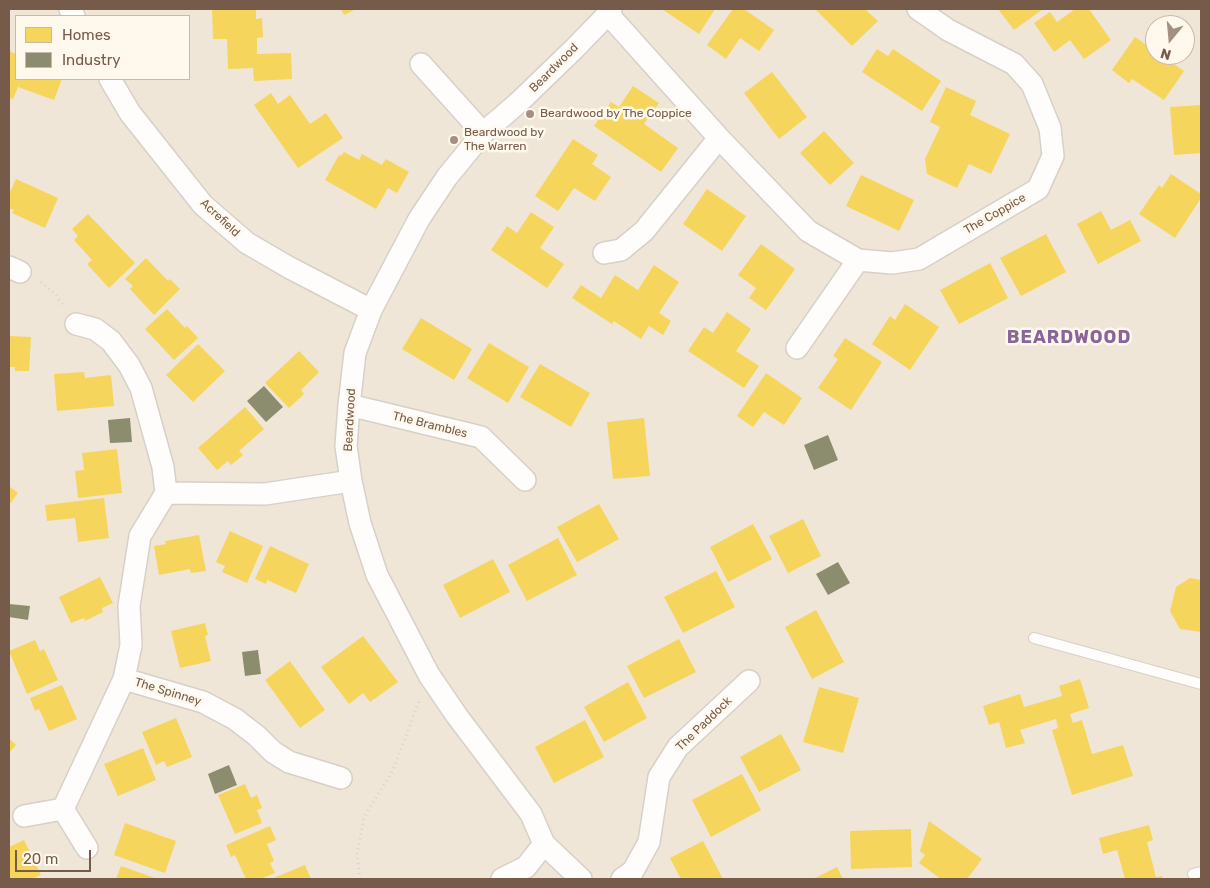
<!DOCTYPE html>
<style>
body{margin:0}
#map{position:relative;width:1210px;height:888px;overflow:hidden;background:#f7f3ea;font-family:Rubik,sans-serif}
canvas{display:block}
.frame{position:absolute;inset:0;border:10px solid #765b4a;pointer-events:none}
.legend{position:absolute;left:15px;top:15px;width:175px;height:65px;box-sizing:border-box;background:#fff8ec;border:1px solid #c8b9ab;margin:0;padding:6px 9px;list-style:none;font-size:15px;color:#765b4a}
.legend li{display:flex;align-items:center;gap:10px;height:25px}
.legend b{width:25px;border:1px solid #c8b9ab}
.north{position:absolute;left:1145px;top:15px;width:50px;height:50px;box-sizing:border-box;background:#fff8ec;border:1px solid #c8b9ab;border-radius:50%;rotate:197deg;font-size:14px;font-weight:700;line-height:20px;text-align:center;color:#765b4a}
.north::after{content:'';display:block;margin:auto;width:18px;height:22px;background:#a39082;clip-path:polygon(50% 0,100% 100%,50% 72%,0 100%)}
.scale{position:absolute;left:15px;top:850px;width:76px;height:22px;box-sizing:border-box;border:2px solid #765b4a;border-top:0;padding-left:6px;font-size:15px;line-height:18px;white-space:nowrap;color:#765b4a;-webkit-text-stroke:4px #fff8ec;paint-order:stroke}
</style>
<div id="map">
<canvas width="1210" height="888"></canvas>
<div class="frame"></div>
<ul class="legend">
<li><b style="height:14px;background:#f6d55c"></b>Homes</li>
<li><b style="height:14px;background:#8c8c6e"></b>Industry</li>
</ul>
<div class="north">N</div>
<div class="scale">20 m</div>
</div>
<script>
const ctx = document.querySelector('canvas').getContext('2d');
ctx.lineJoin = 'round';
function paint(path, color) {
  ctx.fillStyle = color;
  ctx.fill(path, 'evenodd');
}
function shape(rows) {
  const path = new Path2D();
  for (const r of rows) {
    path.moveTo(r[0], r[1]);
    for (let i = 2; i < r.length; i += 2) path.lineTo(r[i], r[i + 1]);
  }
  return path;
}
function strokePath(path, color, width, dash) {
  ctx.strokeStyle = color;
  ctx.lineWidth = width;
  ctx.lineCap = dash ? 'butt' : 'round';
  ctx.setLineDash(dash || []);
  ctx.stroke(path);
}
function drawText(font, color, halo, rows, align = 'center') {
  ctx.font = font + ' Rubik,sans-serif';
  ctx.lineWidth = 5;
  ctx.setLineDash([]);
  ctx.textBaseline = 'middle';
  ctx.strokeStyle = halo;
  ctx.fillStyle = color;
  for (const [text, x, y, turn = 0] of rows) {
    ctx.save();
    ctx.translate(x, y);
    ctx.rotate((+turn || 0) * Math.PI / 180);
    ctx.textAlign = isNaN(turn) ? turn : align;
    if (halo) ctx.strokeText(text, 0, 0);
    ctx.fillText(text, 0, 0);
    ctx.restore();
  }
}
paint(shape([
 [9,9,1201,9,1201,879,9,879],
 [16,16,189,16,189,79,16,79],
 [1155,25,1185,25,1185,55,1155,55]
]), '#f0e6d7');
paint(shape([
 [212,9,256,9,256,19,262,18,263,37,257,38,257,54,291,53,292,79,254,81,253,68,228,69,227,39,213,39],
 [341,9,356,9,344,15],
 [662,9,715,9,699,34],
 [733,9,744,9,774,30,759,51,740,38,726,59,707,45],
 [815,9,865,9,878,21,852,46],
 [998,9,1043,9,1014,30],
 [1075,9,1089,9,1111,40,1084,59,1070,40,1054,52,1034,23,1050,12,1057,22],
 [1135,37,1155,51,1155,55,1161,55,1184,71,1164,100,1132,79,1129,83,1112,70],
 [877,49,888,56,893,49,941,81,922,111,862,72],
 [9,51,16,54,16,79,62,79,54,100,18,87,13,99,9,98],
 [772,72,807,117,779,139,744,93],
 [633,86,659,103,644,124,678,148,661,172,594,126,611,102,619,107],
 [946,87,976,101,970,115,1010,134,991,174,969,164,957,188,927,174,925,159,940,127,930,122],
 [271,93,278,104,290,95,310,124,326,113,343,138,298,168,254,105],
 [1201,105,1201,153,1174,155,1170,107],
 [824,131,854,163,830,185,800,153],
 [573,139,598,155,592,164,611,177,595,201,574,188,558,211,535,196],
 [344,152,359,160,362,154,382,165,386,159,409,172,397,193,388,188,376,209,325,180,339,155,341,156],
 [1171,174,1201,194,1201,198,1175,238,1139,214,1159,185,1162,188],
 [861,175,914,200,899,231,846,206],
 [16,179,58,198,45,228,12,213,14,210,9,208,9,194],
 [707,189,746,216,722,251,683,224],
 [1101,211,1111,230,1130,220,1141,241,1098,264,1077,224],
 [531,212,554,227,540,248,564,264,547,288,491,250,507,226,517,233],
 [88,214,135,263,109,288,87,264,92,260,74,240,78,236,72,229],
 [1046,234,1066,272,1021,296,1000,258],
 [761,244,795,269,766,310,749,298,756,288,738,275],
 [146,258,168,281,170,279,180,289,154,315,130,289,133,286,125,279],
 [990,263,1008,298,959,324,940,290],
 [654,265,679,282,659,313,671,321,663,335,649,326,641,339,614,321,612,324,572,298,581,285,601,298,615,275,638,290],
 [905,304,939,327,910,370,872,344,890,316,895,320],
 [167,309,185,328,187,326,198,338,174,360,145,329],
 [727,312,751,329,736,351,759,366,744,388,688,351,704,327,713,333],
 [421,318,472,349,454,380,402,349],
 [9,336,31,337,29,371,15,371,15,367,9,367],
 [845,338,882,362,851,410,818,388,838,359,833,356],
 [489,343,529,367,508,403,467,378],
 [198,344,225,371,193,402,166,375],
 [299,351,319,372,301,390,304,394,289,408,265,383],
 [540,364,590,393,571,427,520,397],
 [84,372,85,378,111,375,114,406,57,411,54,374],
 [766,373,802,398,784,425,764,412,753,427,737,416],
 [245,407,264,429,239,451,243,455,231,465,228,461,217,470,198,448],
 [644,418,650,476,613,479,607,422],
 [117,449,122,493,78,498,75,471,84,470,82,453],
 [9,486,18,493,9,505],
 [104,498,109,538,78,542,75,518,47,521,45,505],
 [599,504,619,539,577,562,557,527],
 [803,519,821,556,788,573,769,536],
 [753,524,772,559,728,582,710,547],
 [230,531,263,546,247,583,222,572,225,566,216,562],
 [199,535,206,571,191,573,190,569,159,575,154,546,166,544,165,541],
 [558,538,577,575,527,601,508,565],
 [270,546,309,564,296,593,267,580,266,584,255,579],
 [493,559,510,592,460,618,443,585],
 [716,571,735,607,683,633,664,597],
 [100,577,113,603,102,608,103,612,85,621,84,618,71,623,59,597],
 [1190,578,1201,580,1201,632,1180,629,1170,611,1176,587],
 [816,610,844,662,812,679,785,627],
 [205,623,208,635,205,636,211,661,180,668,171,631],
 [363,636,398,682,370,702,363,693,349,704,321,667],
 [679,639,696,672,644,698,627,666],
 [35,640,40,651,44,649,58,680,27,694,9,651],
 [290,661,325,710,300,728,265,680],
 [1080,679,1089,708,1070,714,1073,723,1082,720,1092,754,1123,745,1133,776,1072,795,1052,730,1058,728,1056,719,1020,730,1025,743,1006,748,999,722,989,725,983,706,1020,694,1024,707,1062,696,1059,686],
 [628,682,647,718,604,742,584,707],
 [62,685,77,719,49,731,39,709,35,711,30,698],
 [819,687,859,698,843,753,803,742],
 [176,718,192,757,167,767,164,761,156,765,142,732],
 [585,720,604,757,554,783,535,747],
 [781,734,801,770,759,792,740,757],
 [9,738,16,745,9,753],
 [143,748,156,780,118,796,104,764],
 [742,774,761,810,711,837,692,800],
 [245,784,251,798,257,795,262,808,257,810,262,823,235,834,218,795],
 [929,821,982,859,967,879,941,879,919,863,925,855,920,851],
 [125,823,176,841,165,873,114,855],
 [1149,825,1153,840,1147,842,1156,877,1162,876,1163,879,1125,879,1117,850,1103,854,1099,838],
 [270,826,276,840,267,844,274,861,270,863,275,873,260,879,246,879,235,855,231,857,226,845],
 [911,829,912,867,851,869,850,831],
 [24,840,41,875,32,879,9,879,9,847],
 [703,841,723,879,681,879,670,858],
 [305,865,311,879,271,879],
 [121,866,155,878,155,879,116,879],
 [837,867,843,879,813,879]
]), '#f6d55c');
paint(shape([
 [264,386,283,407,266,422,247,401],
 [130,418,132,442,110,443,108,420],
 [828,435,838,460,814,470,804,445],
 [838,562,850,583,828,595,816,574],
 [9,604,30,606,28,620,9,617],
 [258,650,261,674,245,676,242,652],
 [229,765,237,785,215,794,208,774]
]), '#8c8c6e');
const service = shape([
 [1034,638,1201,684],
 [1193,874,1201,872]
]);
const minor = shape([
 [70,9,74,16],
 [608,14,719,138,808,231,858,260,892,263,919,259,1038,189,1053,156,1050,128,1032,84,1014,64,948,30,918,9],
 [421,64,483,133],
 [110,79,130,113,203,205,247,243,290,268,371,310],
 [604,253,621,250,644,231,719,138],
 [9,267,20,272],
 [76,324,95,329,111,341,129,365,141,388,163,467,166,493],
 [797,348,858,260],
 [349,405,481,437,525,480],
 [341,778,289,762,273,752,257,736,235,719,203,702,124,679,131,645,129,606,140,536,166,493,265,494,351,481],
 [63,809,124,679],
 [24,816,63,809,87,848],
 [544,844,581,879],
 [502,879,526,867,544,844,531,814,457,716,429,675,377,575,360,523,351,481,346,446,349,405,355,353,371,310,419,219,447,177,483,133,518,103,574,49,608,14,611,9],
 [622,879,633,871,649,842,659,777,678,747,749,681]
]);
strokePath(service, '#d6d0c8', 12);
strokePath(minor, '#d6d0c8', 24);
strokePath(shape([
 [41,282,56,295,63,305],
 [360,879,357,855,364,817,393,770,419,701]
]), '#dad2cd', 3, [1, 4]);
strokePath(service, '#fefdfc', 10);
strokePath(minor, '#fefdfc', 21);
for (const [x, y, r, color] of [
 [530,114,5,"#a39082"],
 [454,140,5,"#a39082"]
]) {
  const dot = new Path2D();
  dot.arc(x, y, r, 0, 2 * Math.PI);
  ctx.fillStyle = color;
  ctx.fill(dot);
  strokePath(dot, '#fff8ec', 2);
}
drawText('12px', '#765b4a', '#fff8ec', [
 ["Beardwood",554,68,-45],
 ["The Coppice",995,214,-30],
 ["Acrefield",220,218,43],
 ["Beardwood",350,420,-87],
 ["The Brambles",430,425,14],
 ["The Spinney",168,692,17],
 ["The Paddock",704,724,-44]
]);
drawText('12px', '#765b4a', '#fff8ec', [
 ["Beardwood by The Coppice",540,114],
 ["Beardwood by",464,133],
 ["The Warren",464,147]
], 'left');
ctx.letterSpacing = '1px';
drawText('bold 18px', '#8a6599', '#fff8ec', [
 ["BEARDWOOD",1069,338]
]);
ctx.letterSpacing = '0px';
</script>
